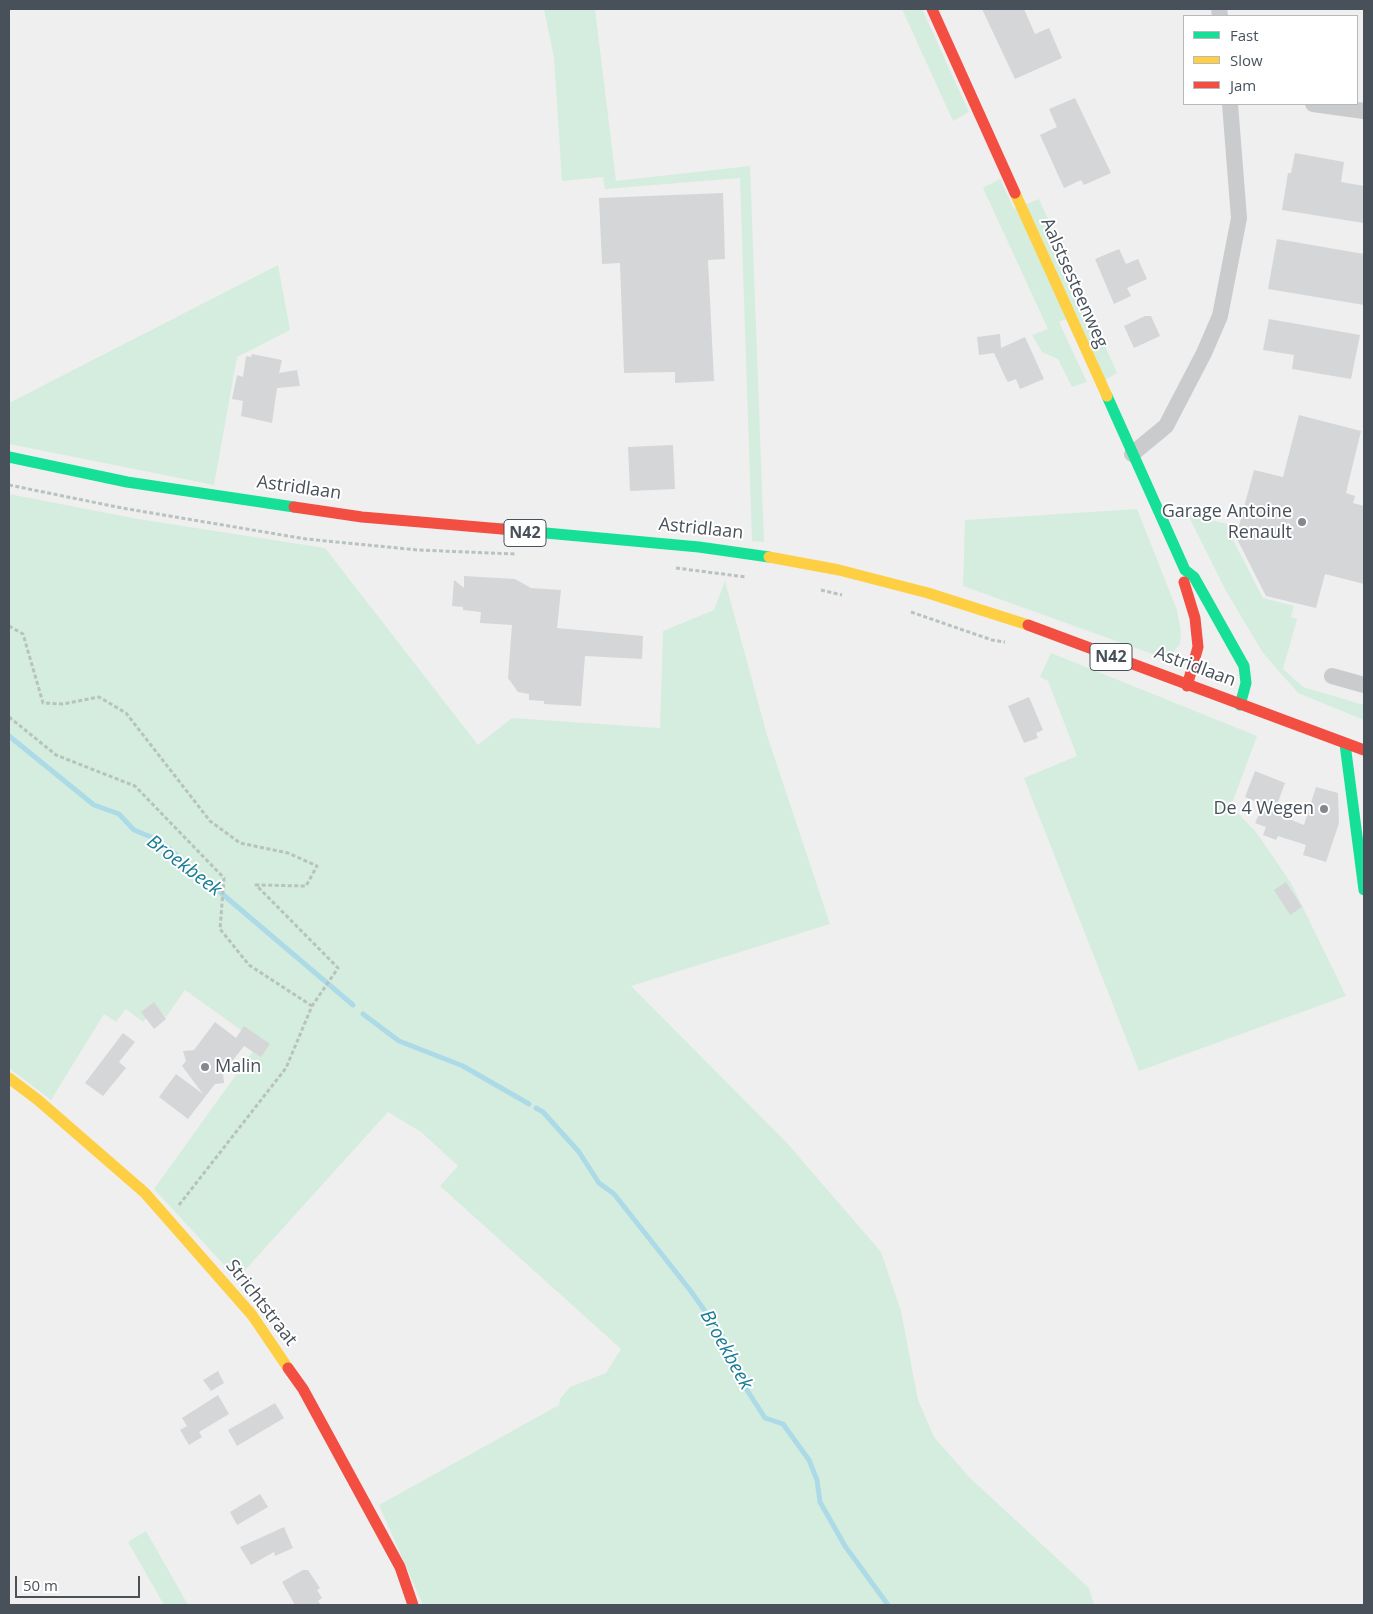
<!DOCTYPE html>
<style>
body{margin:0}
#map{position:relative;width:1373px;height:1614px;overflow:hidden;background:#efefef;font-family:"Open Sans",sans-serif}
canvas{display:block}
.frame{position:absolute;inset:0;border:10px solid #48515a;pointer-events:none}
.legend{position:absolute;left:1183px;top:15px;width:175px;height:90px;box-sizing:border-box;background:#fff;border:1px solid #b6b9bd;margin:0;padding:6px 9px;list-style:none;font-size:15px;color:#48515a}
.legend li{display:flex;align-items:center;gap:10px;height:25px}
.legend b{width:25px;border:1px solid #b6b9bd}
.scale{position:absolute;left:15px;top:1576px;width:125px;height:22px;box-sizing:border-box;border:2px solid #48515a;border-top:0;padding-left:6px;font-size:15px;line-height:18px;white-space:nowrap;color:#48515a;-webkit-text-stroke:4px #fff;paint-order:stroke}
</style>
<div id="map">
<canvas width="1373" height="1614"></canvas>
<div class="frame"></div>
<ul class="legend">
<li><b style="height:6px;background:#16e098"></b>Fast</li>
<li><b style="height:6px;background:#ffcf43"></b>Slow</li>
<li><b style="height:6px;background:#f24e42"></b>Jam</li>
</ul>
<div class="scale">50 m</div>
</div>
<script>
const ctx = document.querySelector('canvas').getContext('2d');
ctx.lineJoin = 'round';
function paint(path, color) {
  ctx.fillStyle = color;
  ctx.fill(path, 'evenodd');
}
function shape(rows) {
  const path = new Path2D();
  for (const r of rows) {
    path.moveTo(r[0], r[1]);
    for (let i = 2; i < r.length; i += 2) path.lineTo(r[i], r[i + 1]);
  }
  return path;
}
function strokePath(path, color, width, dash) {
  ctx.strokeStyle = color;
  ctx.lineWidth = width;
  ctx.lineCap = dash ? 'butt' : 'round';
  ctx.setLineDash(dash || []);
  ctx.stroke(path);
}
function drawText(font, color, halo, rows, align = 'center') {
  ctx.font = font + ' "Open Sans",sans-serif';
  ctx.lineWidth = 4;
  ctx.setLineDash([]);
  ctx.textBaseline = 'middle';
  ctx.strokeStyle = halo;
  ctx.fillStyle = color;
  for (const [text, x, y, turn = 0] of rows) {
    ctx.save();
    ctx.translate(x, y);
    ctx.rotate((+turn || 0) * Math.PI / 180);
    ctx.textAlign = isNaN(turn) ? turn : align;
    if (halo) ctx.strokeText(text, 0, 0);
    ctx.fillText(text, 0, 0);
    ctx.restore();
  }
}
paint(shape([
 [544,9,595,9,616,181,750,166,764,542,752,541,740,178,605,189,603,177,562,181,554,58],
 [902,9,922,9,969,112,953,121],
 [1000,179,1014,209,1039,199,1117,373,1105,380,1076,315,1059,322,1087,382,1072,387,1058,359,1042,352,1032,335,1048,329,983,188],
 [278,265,290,330,237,357,214,485,9,444,9,403],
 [9,494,138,519,325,548,478,745,512,718,660,728,663,631,714,610,725,581,767,735,830,924,631,986,787,1143,881,1252,901,1311,918,1400,934,1437,970,1478,1089,1588,1094,1605,423,1605,379,1505,559,1405,560,1399,570,1387,606,1373,621,1349,440,1186,458,1166,421,1132,388,1112,237,1279,154,1189,259,1043,185,990,166,1017,154,1008,143,1022,126,1009,116,1022,104,1014,51,1100,9,1068],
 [1137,509,1177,610,1181,632,1180,644,1172,653,1158,656,963,586,965,520],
 [1188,515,1236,526,1233,540,1263,598,1294,606,1291,617,1297,619,1283,669,1303,687,1364,705,1364,720,1298,693,1263,653,1226,591],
 [1051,653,1257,736,1231,806,1256,832,1291,883,1346,996,1139,1071,1024,778,1077,756,1048,681,1040,677],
 [146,1531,188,1605,164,1605,128,1542]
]), '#d5edde');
strokePath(shape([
 [9,736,94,805,119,814,134,830,151,837,167,847,353,1005],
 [363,1014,399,1041,463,1066,529,1104],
 [536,1108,543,1112,579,1152,599,1183,614,1194,690,1290,722,1335,725,1356,765,1418,783,1424,809,1460,817,1480,820,1502,845,1546,888,1605]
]), '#acdbe7', 5);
paint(shape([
 [982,9,1024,9,1035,34,1049,28,1062,58,1015,79],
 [1075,98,1111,173,1084,185,1081,180,1064,188,1040,135,1057,127,1049,109],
 [1295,153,1344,162,1341,182,1364,186,1364,223,1282,210,1288,173,1291,173],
 [723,193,725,259,708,260,714,381,675,383,675,372,624,373,620,263,602,264,599,198],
 [1277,239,1364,254,1364,305,1268,289],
 [1119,249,1126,264,1138,259,1147,279,1127,288,1131,296,1114,304,1095,259],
 [1145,316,1151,316,1160,336,1134,348,1124,326],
 [1269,319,1360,335,1351,379,1292,369,1294,355,1263,350],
 [1000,334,1001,348,1025,337,1044,379,1020,389,1016,379,1008,382,1006,379,994,353,979,355,977,337],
 [252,354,282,360,279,373,297,370,300,386,277,388,272,423,241,416,243,401,232,399,237,375,243,377,246,356,251,357],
 [1299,415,1361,431,1346,493,1355,496,1353,503,1364,506,1364,584,1325,574,1316,608,1266,596,1236,537,1254,470,1283,477],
 [673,445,675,489,630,491,628,447],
 [464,576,515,579,531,588,561,590,557,628,643,636,642,659,585,656,581,706,544,704,544,701,529,700,529,694,518,692,508,678,512,625,480,623,481,612,463,610,463,607,452,606,454,580,464,588],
 [1029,697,1043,730,1036,733,1038,738,1024,743,1008,706],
 [1255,771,1285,783,1274,813,1304,825,1316,787,1338,793,1339,823,1326,862,1303,855,1306,845,1278,836,1276,840,1263,835,1266,827,1255,823,1263,805,1245,797],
 [1286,882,1302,907,1290,915,1274,890],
 [154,1002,166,1019,154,1029,141,1012],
 [215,1022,236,1038,244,1026,270,1044,261,1057,244,1046,223,1073,224,1083,215,1084,188,1119,159,1097,176,1074,203,1094,182,1066,186,1061,183,1051,194,1050],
 [123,1033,135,1042,119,1062,126,1068,103,1096,85,1083],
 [218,1371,224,1383,211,1391,203,1380],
 [218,1395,229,1414,199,1432,202,1437,189,1445,180,1430,187,1426,182,1418],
 [275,1403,284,1418,237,1446,228,1430],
 [260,1494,268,1507,237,1525,230,1512],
 [284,1527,293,1548,275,1556,274,1552,251,1565,240,1547],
 [303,1570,308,1570,320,1588,317,1590,322,1598,318,1601,321,1605,295,1605,282,1582]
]), '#d5d6d8');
strokePath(shape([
 [9,485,122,508,306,539,418,550,515,554],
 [676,568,746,577],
 [821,590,842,595],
 [911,612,992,640,1005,642],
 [9,626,23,634,43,703,63,704,99,697,126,713,210,821,240,843,288,853,317,866,306,886,256,885,338,968,312,1006,286,1068,179,1205],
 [9,717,56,755,135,786,224,878,220,929,249,965,312,1006]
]), '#b8c2bf', 3, [4, 2.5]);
strokePath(shape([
 [1219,9,1220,16],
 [1313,104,1364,111],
 [1132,454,1166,426,1204,353,1220,316,1239,218,1230,104],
 [1332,676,1364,685]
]), '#c9cbcd', 16);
strokePath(shape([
 [1107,396,1185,570,1194,577,1244,666,1246,683,1240,705],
 [9,457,127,482,294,507],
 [502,529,699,547,769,557],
 [1345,744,1364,890]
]), '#16e098', 11);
strokePath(shape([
 [1015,193,1107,396],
 [769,557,839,570,928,593,1028,625],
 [9,1078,38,1100,145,1193,252,1315,288,1368]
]), '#ffcf43', 11);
strokePath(shape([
 [932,9,1015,193],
 [294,507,362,517,502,529],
 [1184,582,1195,618,1198,647,1187,686],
 [1028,625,1364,750],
 [288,1368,303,1389,400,1567,413,1605]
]), '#f24e42', 11);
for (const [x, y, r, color] of [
 [1302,522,5,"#82888e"],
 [1324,809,5,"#82888e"],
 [205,1067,5,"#82888e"]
]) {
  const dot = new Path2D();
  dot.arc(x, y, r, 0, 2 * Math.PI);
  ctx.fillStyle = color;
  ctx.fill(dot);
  strokePath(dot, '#fff', 2);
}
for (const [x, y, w] of [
 [525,533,42],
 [1111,657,42]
]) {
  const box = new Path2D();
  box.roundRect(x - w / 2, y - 13.5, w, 27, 4);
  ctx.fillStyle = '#fff';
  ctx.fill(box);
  strokePath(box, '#48515a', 1);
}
drawText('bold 16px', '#48515a', null, [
 ["N42",525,533],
 ["N42",1111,657]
]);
drawText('18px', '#48515a', '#fff', [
 ["Aalstsesteenweg",1074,283,66],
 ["Astridlaan",299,488,8],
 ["Astridlaan",701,529,6],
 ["Astridlaan",1195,667,20],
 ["Strichtstraat",261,1303,52]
]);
drawText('18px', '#48515a', '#fff', [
 ["Garage Antoine",1292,512],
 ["Renault",1292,533],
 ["De 4 Wegen",1314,809],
 ["Malin",215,1067,"left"]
], 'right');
drawText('italic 19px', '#187c95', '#fff', [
 ["Broekbeek",184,866,37],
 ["Broekbeek",726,1350,61]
]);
</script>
